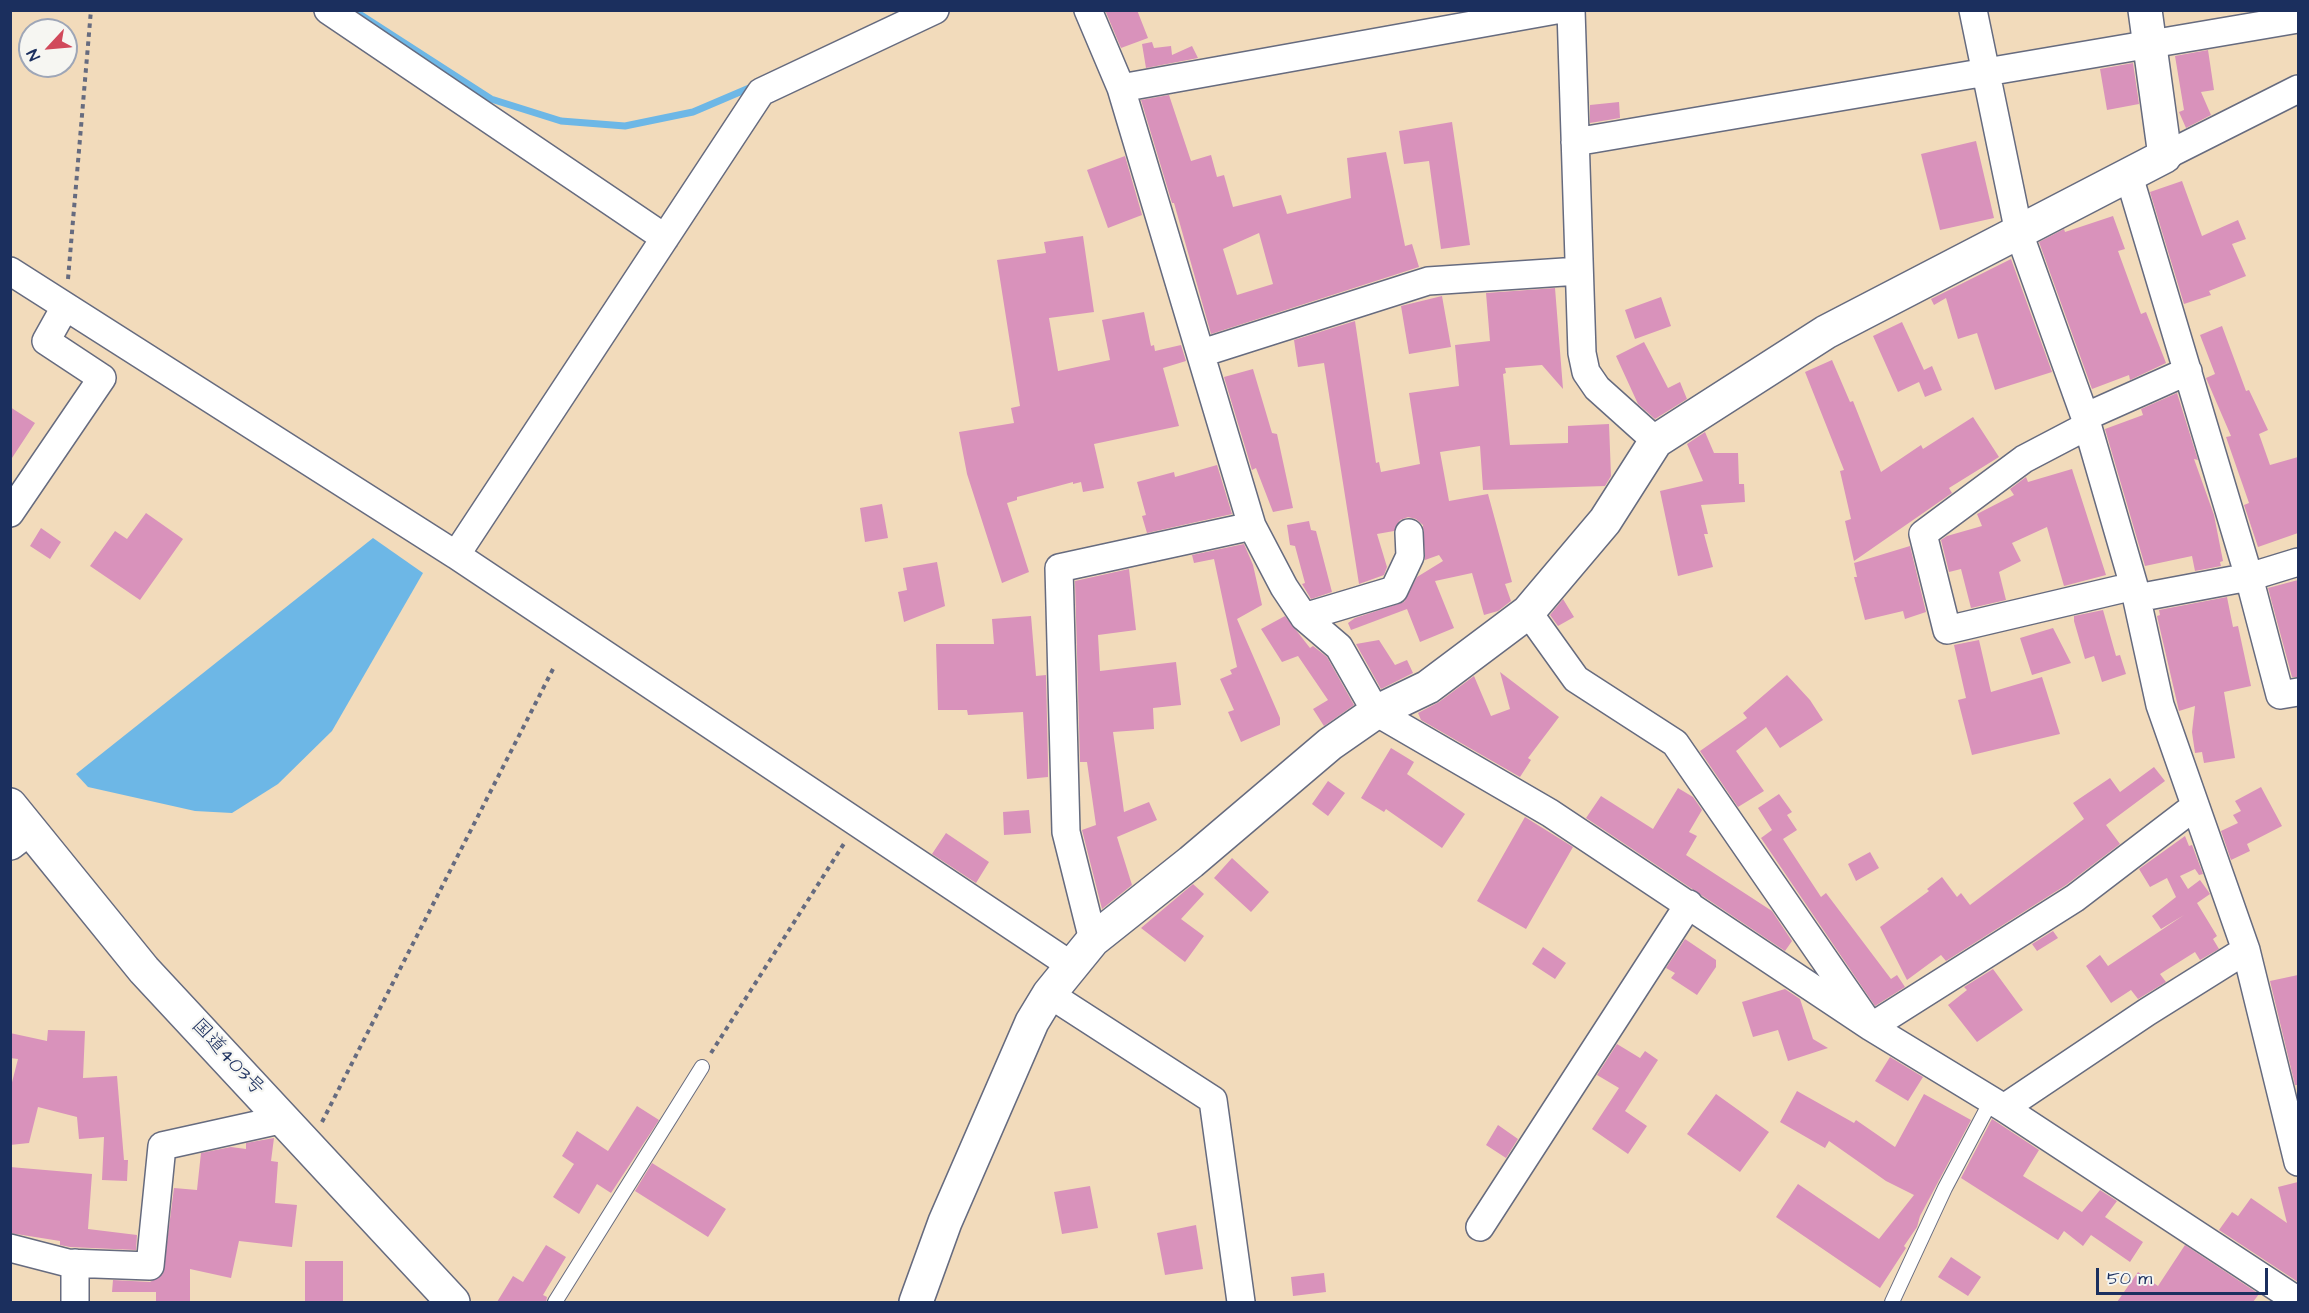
<!DOCTYPE html>
<meta charset="utf-8">
<style>
body{margin:0}
#map{position:relative;width:2309px;height:1313px;overflow:hidden;background:#f2dbbb;font-family:"Architects Daughter",sans-serif}
canvas{display:block}
.frame{position:absolute;inset:0;border:12px solid #1b2f5e;pointer-events:none}
.north{position:absolute;left:18px;top:18px;width:60px;height:60px;box-sizing:border-box;background:#f6f6f2;border:2px solid #9ea6b7;border-radius:50%;rotate:244deg;font-size:16px;font-weight:700;line-height:24px;text-align:center;color:#1b2f5e}
.north::after{content:'';display:block;margin:auto;width:21px;height:27px;background:#d1495b;clip-path:polygon(50% 0,100% 100%,50% 72%,0 100%)}
.scale{position:absolute;left:2096px;top:1268px;width:172px;height:27px;box-sizing:border-box;border:3px solid #1b2f5e;border-top:0;padding-left:8px;font-size:18px;line-height:21px;white-space:nowrap;color:#1b2f5e;-webkit-text-stroke:4px #f6f6f2;paint-order:stroke}
</style>
<div id="map">
<canvas width="2309" height="1313"></canvas>
<div class="frame"></div>
<div class="north">N</div>
<div class="scale">50 m</div>
</div>
<script>
const ctx = document.querySelector('canvas').getContext('2d');
ctx.lineJoin = 'round';
function paint(path, color) {
  ctx.fillStyle = color;
  ctx.fill(path, 'evenodd');
}
function shape(rows) {
  const path = new Path2D();
  for (const r of rows) {
    path.moveTo(r[0], r[1]);
    for (let i = 2; i < r.length; i += 2) path.lineTo(r[i], r[i + 1]);
  }
  return path;
}
function strokePath(path, color, width, dash) {
  ctx.strokeStyle = color;
  ctx.lineWidth = width;
  ctx.lineCap = dash ? 'butt' : 'round';
  ctx.setLineDash(dash || []);
  ctx.stroke(path);
}
function drawText(font, color, halo, rows, align = 'center') {
  ctx.font = font + ' "Architects Daughter","Klee One",sans-serif';
  ctx.lineWidth = 4.5;
  ctx.setLineDash([]);
  ctx.textBaseline = 'middle';
  ctx.strokeStyle = halo;
  ctx.fillStyle = color;
  for (const [text, x, y, turn = 0] of rows) {
    ctx.save();
    ctx.translate(x, y);
    ctx.rotate((+turn || 0) * Math.PI / 180);
    ctx.textAlign = isNaN(turn) ? turn : align;
    if (halo) ctx.strokeText(text, 0, 0);
    ctx.fillText(text, 0, 0);
    ctx.restore();
  }
}
paint(shape([
 [373,538,423,573,332,731,278,784,232,813,195,811,88,787,76,774]
]), '#6db7e6');
strokePath(shape([
 [353,10,491,99,561,121,625,126,693,112,754,86]
]), '#6db7e6', 7);
paint(shape([
 [1105,10,1137,10,1148,38,1121,48],
 [1152,42,1154,48,1171,46,1172,55,1192,46,1198,58,1146,68,1142,44],
 [2208,50,2214,90,2201,92,2211,115,2186,128,2179,112,2184,110,2175,56],
 [2133,63,2139,104,2107,110,2100,69],
 [1169,95,1191,161,1211,155,1217,177,1224,175,1233,207,1281,195,1287,214,1351,198,1347,158,1386,152,1405,246,1412,244,1419,267,1211,334,1174,203,1172,203,1141,100],
 [1259,233,1273,284,1237,295,1223,249],
 [1619,102,1620,118,1590,123,1590,105],
 [1452,122,1470,245,1441,249,1429,161,1404,164,1399,131],
 [1976,141,1994,218,1940,230,1921,154],
 [1125,156,1142,215,1108,228,1087,170],
 [2182,181,2202,236,2238,220,2246,239,2232,244,2246,276,2209,291,2211,295,2184,304,2150,192],
 [2113,216,2125,249,2118,251,2141,314,2146,312,2166,363,2130,380,2129,375,2092,389,2039,242,2064,229,2065,232],
 [1083,236,1094,312,1049,318,1058,371,1110,360,1102,320,1144,312,1151,346,1154,345,1155,351,1181,345,1186,361,1163,368,1179,426,1094,444,1104,488,1083,492,1081,482,1073,484,1073,482,1017,497,1017,500,1007,503,1029,572,1002,583,967,474,959,432,1014,423,1011,408,1020,406,997,260,1046,253,1044,242],
 [2011,259,2052,372,1995,390,1977,333,1958,339,1946,298,1934,305,1931,299],
 [1555,288,1563,389,1542,365,1505,368,1506,373,1503,374,1510,445,1568,443,1568,426,1609,424,1611,476,1605,486,1483,490,1480,446,1440,452,1449,501,1488,494,1512,582,1505,584,1511,601,1498,611,1484,615,1472,573,1435,581,1454,628,1420,642,1407,609,1351,630,1348,623,1355,618,1404,602,1417,577,1443,561,1439,555,1425,560,1423,525,1416,519,1408,517,1400,520,1394,531,1377,534,1387,567,1384,575,1359,584,1324,363,1298,367,1294,340,1355,321,1376,463,1379,462,1381,472,1420,464,1409,393,1459,386,1455,345,1490,341,1486,293],
 [1442,296,1451,347,1409,354,1401,306],
 [1661,297,1671,326,1635,339,1625,310],
 [1902,322,1924,370,1932,366,1942,390,1925,397,1919,382,1898,392,1873,336],
 [2222,326,2246,391,2249,390,2268,430,2259,434,2270,465,2298,457,2298,533,2258,547,2244,505,2249,503,2226,437,2231,436,2206,378,2215,374,2200,335],
 [1644,342,1668,388,1680,382,1687,399,1655,419,1638,404,1616,356],
 [1832,360,1850,402,1853,401,1881,472,1921,445,1923,449,1973,417,1999,457,1949,488,1952,493,1854,561,1845,521,1851,519,1840,471,1844,470,1805,372],
 [1253,369,1272,433,1277,434,1293,508,1273,512,1256,468,1252,470,1224,377],
 [2177,393,2198,460,2194,459,2214,515,2223,561,2220,562,2221,566,2195,571,2192,556,2145,566,2105,429,2143,415,2141,409],
 [10,407,35,423,10,461],
 [1705,432,1714,453,1738,453,1739,484,1744,484,1745,502,1701,505,1708,534,1704,534,1713,567,1678,576,1660,491,1703,481,1687,444],
 [1217,465,1232,514,1147,533,1142,516,1146,515,1137,482,1174,472,1175,477],
 [2072,469,2106,575,2064,586,2047,527,2012,543,2021,561,1999,572,2006,600,1971,608,1961,569,1949,572,1941,540,1947,536,1982,526,1977,514,2014,495,2010,489,2026,477,2028,482],
 [882,504,888,538,865,542,860,508],
 [146,513,183,539,140,600,90,566,115,531,127,539],
 [1309,521,1311,530,1316,531,1332,592,1311,599,1302,584,1305,583,1295,546,1290,545,1287,525],
 [41,528,61,542,50,559,30,546],
 [1244,544,1253,565,1262,605,1237,619,1280,718,1280,725,1241,742,1228,712,1234,710,1220,679,1232,674,1230,670,1237,667,1214,559,1194,563,1192,555],
 [1910,546,1926,612,1905,619,1903,611,1865,620,1854,577,1857,577,1854,563],
 [937,562,945,606,904,622,898,592,907,590,903,568],
 [1129,569,1136,630,1098,635,1100,671,1176,662,1181,705,1153,708,1154,729,1113,732,1124,812,1149,802,1157,820,1117,837,1132,885,1102,909,1082,830,1096,825,1087,762,1080,762,1075,581],
 [2298,580,2298,677,2292,677,2268,588],
 [2227,597,2233,627,2238,626,2251,686,2224,692,2235,758,2204,763,2202,752,2195,753,2192,732,2195,706,2179,711,2157,616,2160,615,2159,610],
 [1563,599,1574,617,1558,626,1550,615],
 [2103,610,2116,656,2120,655,2126,674,2102,682,2094,656,2085,659,2074,621,2074,616],
 [1031,616,1036,676,1046,675,1048,762,1048,777,1027,779,1023,712,968,715,967,710,938,710,936,644,994,644,992,619],
 [1285,616,1310,648,1313,646,1327,657,1354,705,1324,726,1313,709,1328,700,1298,656,1282,662,1261,629],
 [2053,628,2071,663,2032,675,2020,638],
 [1379,640,1395,665,1407,660,1413,673,1381,689,1356,644],
 [1979,640,1991,692,2042,677,2060,734,1972,755,1958,700,1966,698,1954,645],
 [1500,672,1559,717,1528,758,1531,760,1520,777,1421,720,1418,713,1439,702,1474,676,1491,716,1510,709],
 [1787,675,1810,700,1823,720,1780,748,1766,727,1736,751,1764,791,1738,807,1700,751,1747,718,1743,713],
 [1391,748,1414,762,1407,774,1465,814,1442,848,1386,809,1384,812,1361,798],
 [2154,767,2165,781,2106,825,2120,844,2066,885,1946,961,1941,955,1907,980,1880,927,1929,891,1927,889,1942,877,1957,897,1961,893,1970,905,2084,819,2073,803,2110,778,2120,792],
 [1328,781,1345,793,1328,816,1312,804],
 [2261,787,2282,826,2247,844,2250,851,2231,860,2221,831,2238,823,2233,815,2241,811,2235,801],
 [1678,788,1693,797,1702,810,1689,832,1697,836,1686,855,1772,911,1792,941,1785,951,1586,818,1601,796,1653,829],
 [1779,794,1792,812,1787,815,1797,830,1783,839,1821,897,1826,893,1891,979,1897,975,1905,987,1875,1006,1761,838,1772,830,1758,808],
 [1029,810,1031,833,1004,835,1003,812],
 [1525,817,1573,847,1526,929,1477,901],
 [946,833,989,862,976,883,932,854],
 [2185,836,2189,846,2192,845,2203,874,2199,875,2195,869,2180,876,2188,889,2200,880,2208,891,2210,894,2197,903,2217,936,2213,939,2219,949,2200,960,2195,952,2160,974,2166,982,2138,999,2131,990,2111,1003,2086,966,2100,955,2108,966,2184,915,2161,929,2152,916,2176,897,2167,878,2150,887,2139,869],
 [1870,852,1879,868,1856,881,1848,864],
 [1232,858,1269,892,1251,912,1214,878],
 [1193,884,1204,894,1181,919,1204,936,1185,962,1141,928],
 [2053,931,2058,938,2037,951,2032,944],
 [1685,939,1716,960,1716,967,1697,995,1671,978,1675,973,1666,968],
 [1543,947,1566,963,1555,979,1532,964],
 [1993,969,2023,1010,1977,1042,1948,1005,1967,990,1964,987],
 [2298,975,2298,1085,2295,1085,2270,981],
 [1785,989,1800,999,1813,1039,1828,1048,1788,1061,1778,1030,1753,1037,1742,1002],
 [48,1030,85,1031,83,1078,117,1076,124,1160,128,1160,127,1181,102,1180,104,1137,79,1139,77,1117,38,1107,29,1143,10,1145,10,1090,18,1059,10,1058,10,1033,47,1041],
 [1617,1044,1640,1058,1645,1051,1658,1060,1625,1111,1647,1126,1628,1154,1592,1129,1619,1088,1597,1075],
 [1890,1057,1923,1077,1908,1101,1875,1081],
 [1797,1091,1854,1123,1856,1120,1895,1147,1924,1094,1971,1120,1920,1216,1917,1227,1904,1246,1906,1248,1880,1288,1776,1217,1798,1184,1879,1239,1914,1195,1886,1181,1829,1141,1825,1148,1780,1122],
 [1716,1094,1769,1132,1740,1172,1687,1134],
 [637,1106,659,1120,611,1193,597,1184,579,1214,553,1197,574,1164,562,1156,577,1131,608,1151],
 [1992,1119,2039,1150,2023,1176,2082,1212,2100,1190,2117,1201,2105,1217,2143,1242,2130,1262,2091,1235,2083,1246,2064,1231,2058,1240,1961,1178],
 [1498,1125,1518,1139,1506,1158,1486,1145],
 [274,1138,271,1161,278,1162,275,1203,297,1205,292,1247,239,1241,231,1278,190,1269,190,1302,156,1302,156,1292,112,1292,113,1280,150,1282,163,1274,174,1188,197,1190,201,1153,231,1147,246,1149,246,1143],
 [652,1163,726,1209,708,1237,635,1191],
 [10,1167,92,1174,88,1229,137,1235,136,1250,70,1247,60,1245,60,1241,10,1233],
 [2298,1182,2298,1282,2219,1230,2232,1212,2238,1216,2251,1198,2287,1223,2278,1187],
 [1090,1186,1098,1228,1062,1234,1054,1192],
 [1196,1225,1203,1269,1165,1275,1157,1233],
 [546,1245,566,1257,543,1295,547,1297,546,1302,497,1302,513,1276,523,1282],
 [2185,1245,2259,1294,2253,1302,2117,1302,2138,1272,2158,1286],
 [1951,1257,1981,1277,1968,1296,1938,1277],
 [305,1261,343,1261,343,1302,305,1302],
 [1324,1273,1326,1292,1293,1296,1291,1277]
]), '#d992bb');
const lane = shape([
 [555,1302,702,1067],
 [1892,1302,1945,1188,1991,1101]
]);
const street = shape([
 [328,10,665,238],
 [935,10,761,92,456,555,1072,966],
 [1088,10,1121,88,1252,526,1284,587,1304,617,1339,647,1376,712,1550,813,1871,1027,2004,1108,2298,1301],
 [1571,10,1582,353,1586,372,1597,388,1656,441],
 [1973,10,2019,233,2085,417,2134,586,2160,705,2246,950,2298,1162],
 [1121,88,1556,10],
 [1575,142,2298,19],
 [2165,156,2298,89],
 [2129,176,2249,577,2137,598],
 [10,271,456,555],
 [1202,353,1428,281,1579,271],
 [2085,417,2188,371],
 [2087,426,2024,459,1923,534,1947,630,2134,586],
 [10,513,102,378,46,341,65,307],
 [2298,562,2249,577,2280,695,2298,692],
 [1528,612,1576,679,1675,743,1871,1027,2075,898,2194,807],
 [1304,617,1394,590,1410,556,1409,533],
 [1093,940,1066,832,1059,568,1252,526],
 [1049,994,1213,1100,1241,1302],
 [2004,1108,2147,1012,2246,950],
 [1480,1227,1689,904],
 [10,1248,68,1263,150,1266,162,1146,284,1119],
 [75,1302,75,1263]
]);
const secondary = shape([
 [10,843,28,829],
 [916,1302,945,1222,1032,1022,1049,994,1093,940,1191,862,1330,744,1376,712,1428,687,1528,612,1605,521,1656,441,1826,332,2165,156,2145,10]
]);
const highway = shape([
 [10,805,144,970,453,1302]
]);
strokePath(lane, '#666b7f', 16);
strokePath(street, '#666b7f', 30);
strokePath(secondary, '#666b7f', 36);
strokePath(highway, '#666b7f', 36);
strokePath(shape([
 [68,279,91,10],
 [711,1053,845,842],
 [322,1122,554,667]
]), '#666b7f', 4, [4.5, 4.5]);
strokePath(lane, '#fff', 14);
strokePath(street, '#fff', 27);
strokePath(secondary, '#fff', 33);
strokePath(highway, '#fff', 33);
drawText('20px', '#1b2f5e', '#f6f6f2', [
 ["国道403号",227,1058,47]
]);
</script>
